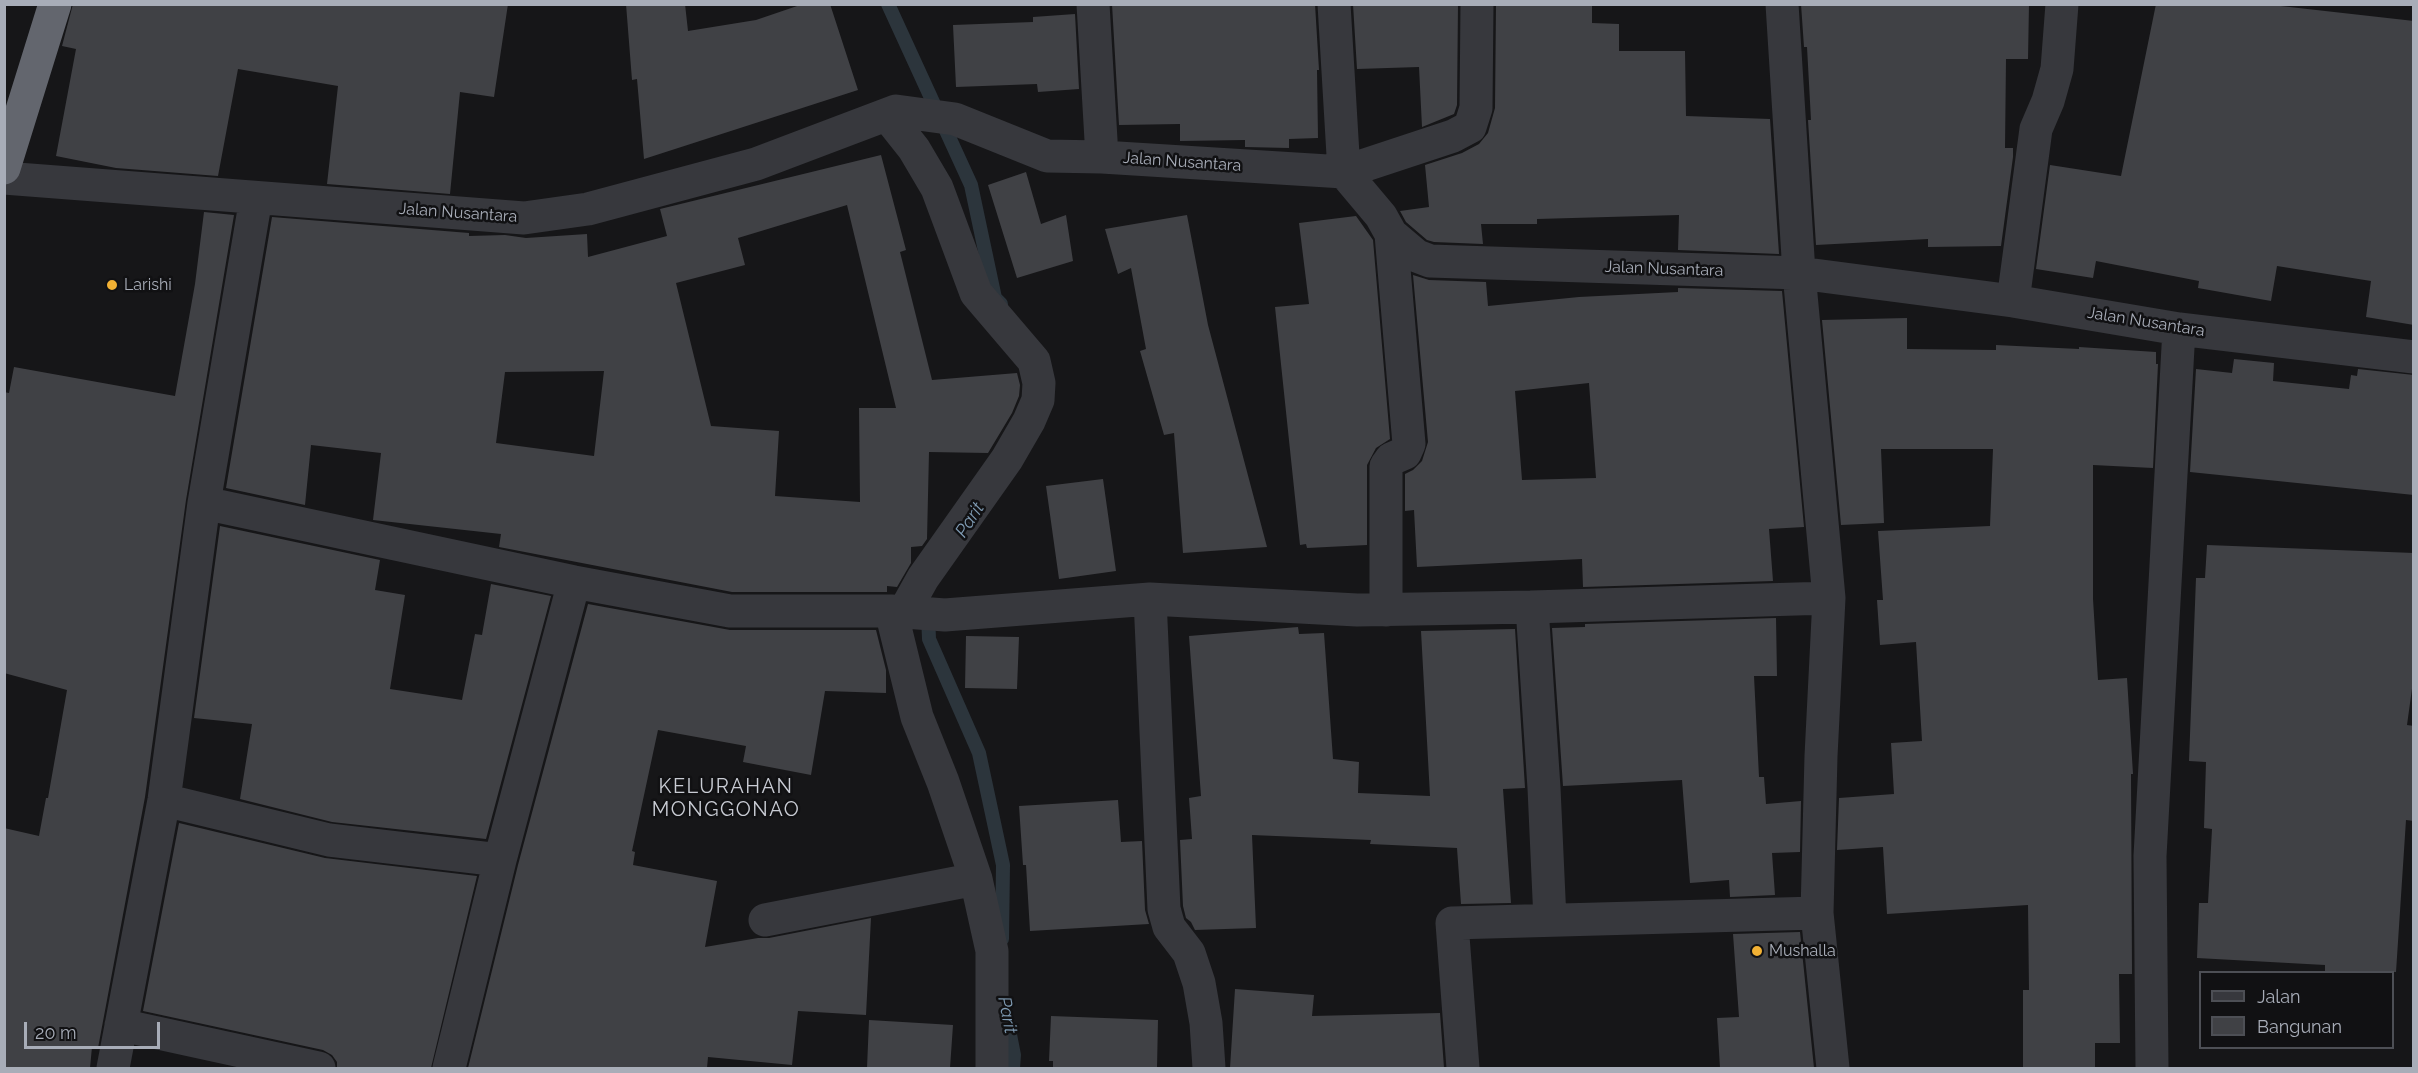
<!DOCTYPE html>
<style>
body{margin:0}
#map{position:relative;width:2418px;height:1073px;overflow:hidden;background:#161618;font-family:Raleway,sans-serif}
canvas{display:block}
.frame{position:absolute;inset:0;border:6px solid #a8adb8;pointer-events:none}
.legend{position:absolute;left:2199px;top:971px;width:195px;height:78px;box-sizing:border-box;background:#111113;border:2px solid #4d4f55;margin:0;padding:8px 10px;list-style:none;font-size:18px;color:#a8adb8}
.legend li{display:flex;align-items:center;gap:12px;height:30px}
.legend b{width:30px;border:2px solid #4d4f55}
.scale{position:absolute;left:24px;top:1022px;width:136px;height:27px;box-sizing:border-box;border:3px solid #a8adb8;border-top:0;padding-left:8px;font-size:18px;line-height:21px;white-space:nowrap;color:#a8adb8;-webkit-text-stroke:4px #111113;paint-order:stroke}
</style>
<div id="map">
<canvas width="2418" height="1073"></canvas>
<div class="frame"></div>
<ul class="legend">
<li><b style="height:8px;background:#37383d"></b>Jalan</li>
<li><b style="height:16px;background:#404145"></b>Bangunan</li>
</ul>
<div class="scale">20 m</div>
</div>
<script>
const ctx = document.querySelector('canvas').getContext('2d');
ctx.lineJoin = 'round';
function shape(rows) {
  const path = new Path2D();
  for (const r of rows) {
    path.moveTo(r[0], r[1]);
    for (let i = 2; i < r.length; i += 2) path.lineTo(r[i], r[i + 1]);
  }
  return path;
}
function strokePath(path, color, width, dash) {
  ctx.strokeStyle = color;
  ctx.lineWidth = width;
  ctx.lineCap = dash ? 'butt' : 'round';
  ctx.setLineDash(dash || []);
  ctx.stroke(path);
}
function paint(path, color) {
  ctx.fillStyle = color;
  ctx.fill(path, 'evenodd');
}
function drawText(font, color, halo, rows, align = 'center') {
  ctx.font = font + ' Raleway,sans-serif';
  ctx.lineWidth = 5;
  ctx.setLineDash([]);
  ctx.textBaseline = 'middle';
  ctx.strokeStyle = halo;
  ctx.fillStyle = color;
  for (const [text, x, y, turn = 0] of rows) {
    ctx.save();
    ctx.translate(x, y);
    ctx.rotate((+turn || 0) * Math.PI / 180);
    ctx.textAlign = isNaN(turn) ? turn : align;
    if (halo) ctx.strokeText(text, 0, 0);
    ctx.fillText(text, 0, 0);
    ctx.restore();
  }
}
strokePath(shape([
 [888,4,971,185,995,298,1001,304],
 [928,614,929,639,979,753,1003,865,1002,939],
 [1005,1009,1014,1055,1013,1068]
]), '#2c353c', 14);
paint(shape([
 [73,4,508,4,494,97,460,92,450,194,327,184,338,86,238,69,218,176,116,168,56,156,76,49,62,46],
 [626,4,685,4,688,31,756,20,803,4,830,4,858,90,644,159,637,79,632,80],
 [1112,4,1315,4,1319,70,1317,70,1318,138,1289,139,1289,148,1245,147,1245,140,1180,141,1180,124,1119,125],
 [1353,4,1458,4,1457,105,1454,114,1422,127,1419,67,1357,69],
 [1496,4,1592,4,1592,23,1619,24,1619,51,1685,51,1686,116,1770,119,1779,254,1678,250,1679,215,1537,219,1537,224,1481,224,1483,244,1434,242,1427,240,1406,222,1400,211,1429,207,1425,165,1462,153,1479,144,1488,133,1495,108],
 [1801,4,2029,4,2028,59,2006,59,2005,148,2013,148,2013,157,2001,246,1928,247,1928,239,1816,245,1808,120,1811,120,1807,47,1804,47],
 [2156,4,2263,4,2414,21,2414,325,2366,317,2371,281,2277,266,2271,301,2198,288,2199,281,2096,261,2093,278,2036,269,2050,165,2121,176],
 [1075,14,1079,89,1038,92,1037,84,956,87,953,25,1033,22,1033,17],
 [881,155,906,250,900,252,932,380,1017,373,1020,385,1019,396,1012,413,988,453,929,452,927,539,922,546,911,547,911,563,897,587,887,586,887,592,732,592,499,547,501,534,373,520,381,453,311,445,305,505,226,488,272,217,469,233,469,236,505,235,526,238,587,234,588,257,667,236,660,209],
 [847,205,896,408,859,408,860,502,775,496,779,431,711,426,676,283,745,265,738,238],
 [604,371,594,456,496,443,505,372],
 [1026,172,1041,224,1066,215,1073,261,1017,278,988,185],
 [204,212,234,215,186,500,145,797,98,1048,92,1047,90,1068,4,1068,4,828,39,836,46,798,48,798,67,690,4,673,4,392,9,393,14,367,175,396,195,284],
 [1187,215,1208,325,1267,547,1183,553,1174,433,1164,435,1140,351,1146,349,1131,268,1118,274,1105,229],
 [1356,216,1373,240,1390,439,1376,448,1367,465,1367,545,1307,548,1306,544,1300,545,1275,307,1309,304,1299,223],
 [1413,275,1429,280,1486,282,1488,306,1579,297,1678,292,1678,288,1782,291,1804,527,1769,529,1773,581,1583,587,1582,559,1417,567,1414,510,1405,511,1405,474,1413,470,1422,461,1428,442],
 [1589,383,1596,478,1522,480,1515,391],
 [1907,318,1907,349,1996,350,1996,345,2079,349,2079,347,2156,352,2156,364,2158,364,2153,468,2093,465,2093,599,2098,680,2127,678,2133,774,2131,774,2132,974,2119,974,2120,1043,2095,1043,2095,1068,2023,1068,2023,990,2029,990,2028,905,1887,914,1883,847,1837,850,1839,798,1894,794,1891,743,1922,741,1916,642,1880,645,1877,600,1883,600,1878,531,1990,526,1993,449,1881,449,1884,523,1841,525,1822,320],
 [2234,359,2274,363,2273,381,2349,389,2351,375,2357,376,2358,369,2414,375,2414,495,2190,472,2196,369,2232,373],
 [1103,479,1116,571,1059,579,1046,486],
 [220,526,380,560,375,590,405,595,390,689,462,700,475,634,482,635,491,584,551,596,486,839,332,822,240,799,252,724,194,718],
 [2207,545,2414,553,2414,674,2407,725,2414,726,2414,821,2406,820,2396,972,2325,972,2325,965,2197,958,2199,903,2208,903,2212,829,2204,828,2206,762,2189,761,2196,578,2205,578],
 [588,604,730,630,876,630,886,670,886,693,825,691,811,775,743,762,746,746,658,730,632,851,635,852,633,865,717,881,705,947,758,938,769,938,871,918,866,1015,798,1011,792,1065,708,1057,707,1068,468,1068,518,865],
 [1776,618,1777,676,1754,676,1759,777,1764,777,1766,804,1801,801,1800,852,1772,853,1775,895,1730,897,1729,880,1690,883,1682,780,1563,786,1552,628,1585,627,1585,624],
 [1298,627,1299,634,1324,633,1333,759,1359,762,1358,793,1430,796,1421,631,1515,629,1525,788,1503,789,1511,903,1461,904,1457,848,1370,844,1371,840,1252,835,1256,928,1195,930,1191,922,1186,918,1183,906,1180,840,1192,839,1189,798,1201,796,1189,636],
 [966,636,1019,637,1017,689,965,688],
 [1118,800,1121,842,1142,841,1145,910,1149,924,1030,931,1026,865,1023,865,1019,806],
 [179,823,325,858,477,876,431,1068,337,1068,337,1062,332,1055,323,1050,143,1011],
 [1800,932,1814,1068,1720,1068,1717,1018,1739,1017,1733,934],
 [1235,989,1314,995,1312,1016,1440,1013,1444,1068,1230,1068],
 [1051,1016,1158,1020,1157,1068,1053,1068,1053,1061,1049,1061],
 [869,1020,953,1025,950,1068,867,1068]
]), '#404145');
strokePath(shape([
 [1093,4,1102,157],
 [1334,4,1344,172],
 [1782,4,1799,273,1829,598,1821,756,1817,913,1833,1068],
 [887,115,914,149,937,188,976,293,1034,361,1039,383,1038,400,1029,421,1007,459,923,578,904,612],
 [1344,172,1381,216,1391,234,1417,256,1430,261,1799,273,2013,301,2179,329,2414,357],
 [4,178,524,218,588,209,756,164,896,111,955,119,1047,156,1102,157,1344,172,1453,136,1470,127,1476,108,1477,4],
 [2013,301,2036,129,2048,101,2057,69,2062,4],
 [204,503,574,582,730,611,891,611,945,615,1150,599,1357,610,1532,607,1829,598],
 [1150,599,1164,909,1169,927,1189,953,1199,983,1206,1023,1209,1068],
 [1532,607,1544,788,1550,920],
 [1386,610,1386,466,1391,459,1405,453,1409,444,1391,234],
 [891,611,917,717,943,782,976,879,992,951,992,1068],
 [164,800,329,840,500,860],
 [765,920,976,879],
 [121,1025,319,1068],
 [113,1068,164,800,204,503,256,198],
 [449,1068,500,860,574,582],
 [1463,1068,1452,923,1817,913],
 [2152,1068,2150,856,2179,329]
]), '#37383d', 33);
strokePath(shape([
 [4,168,55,4]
]), '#63666e', 33);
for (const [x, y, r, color] of [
 [112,285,6,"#f2b134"],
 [1757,951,6,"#f2b134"]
]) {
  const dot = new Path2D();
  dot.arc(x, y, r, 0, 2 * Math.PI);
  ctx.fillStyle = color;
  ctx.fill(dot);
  strokePath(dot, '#111113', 2);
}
drawText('16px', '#a8adb8', '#111113', [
 ["Jalan Nusantara",1182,162,4],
 ["Jalan Nusantara",458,213,4],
 ["Jalan Nusantara",1664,269,2],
 ["Jalan Nusantara",2146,322,9]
]);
drawText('16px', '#a8adb8', '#111113', [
 ["Larishi",124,285],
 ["Mushalla",1769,951]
], 'left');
drawText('italic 18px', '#7f9bb3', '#111113', [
 ["Parit",970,520,-57],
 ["Parit",1007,1015,79]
]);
ctx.letterSpacing = '1.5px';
drawText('20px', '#c9ccd4', '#111113', [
 ["KELURAHAN",726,787],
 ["MONGGONAO",726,810]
]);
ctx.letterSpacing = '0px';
</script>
